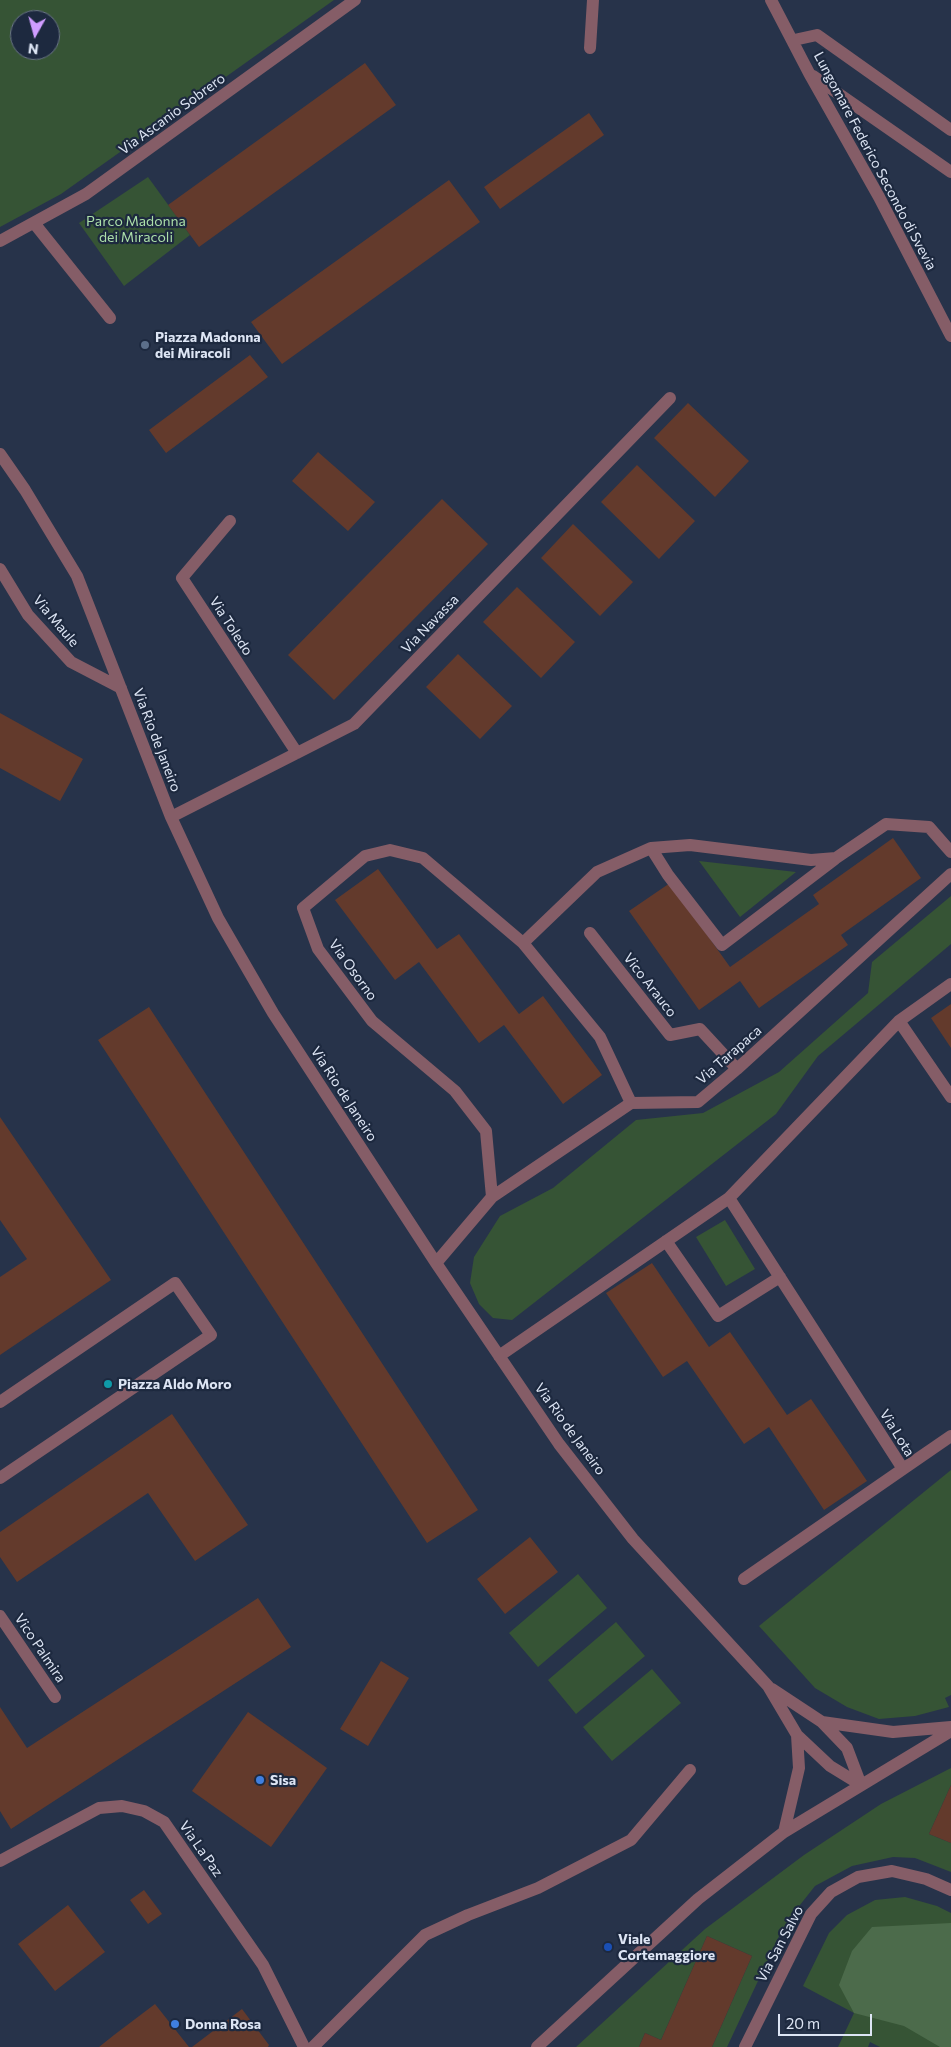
<!DOCTYPE html>
<style>
body{margin:0}
#map{position:relative;width:951px;height:2047px;overflow:hidden;background:#27334a;font-family:Commissioner,sans-serif}
canvas{display:block}
.north{position:absolute;left:10px;top:10px;width:50px;height:50px;box-sizing:border-box;background:#1d293f;border:1px solid #6a7487;border-radius:50%;rotate:187deg;font-size:14px;font-weight:700;line-height:20px;text-align:center;color:#dde5f4}
.north::after{content:'';display:block;margin:auto;width:18px;height:22px;background:#d09dff;clip-path:polygon(50% 0,100% 100%,50% 72%,0 100%)}
.scale{position:absolute;left:778px;top:2014px;width:94px;height:22px;box-sizing:border-box;border:2px solid #dde5f4;border-top:0;padding-left:6px;font-size:15px;line-height:18px;white-space:nowrap;color:#dde5f4;-webkit-text-stroke:4px #1d293f;paint-order:stroke}
</style>
<div id="map">
<canvas width="951" height="2047"></canvas>
<div class="north">N</div>
<div class="scale">20 m</div>
</div>
<script>
const ctx = document.querySelector('canvas').getContext('2d');
ctx.lineJoin = 'round';
function paint(path, color) {
  ctx.fillStyle = color;
  ctx.fill(path, 'evenodd');
}
function shape(rows) {
  const path = new Path2D();
  for (const r of rows) {
    path.moveTo(r[0], r[1]);
    for (let i = 2; i < r.length; i += 2) path.lineTo(r[i], r[i + 1]);
  }
  return path;
}
function strokePath(path, color, width, dash) {
  ctx.strokeStyle = color;
  ctx.lineWidth = width;
  ctx.lineCap = dash ? 'butt' : 'round';
  ctx.setLineDash(dash || []);
  ctx.stroke(path);
}
function drawText(font, color, halo, rows, align = 'center') {
  ctx.font = font + ' Commissioner,sans-serif';
  ctx.lineWidth = 4.5;
  ctx.setLineDash([]);
  ctx.textBaseline = 'middle';
  ctx.strokeStyle = halo;
  ctx.fillStyle = color;
  for (const [text, x, y, turn = 0] of rows) {
    ctx.save();
    ctx.translate(x, y);
    ctx.rotate((+turn || 0) * Math.PI / 180);
    ctx.textAlign = isNaN(turn) ? turn : align;
    if (halo) ctx.strokeText(text, 0, 0);
    ctx.fillText(text, 0, 0);
    ctx.restore();
  }
}
paint(shape([
 [0,0,334,0,61,194,0,227],
 [20,20,50,20,50,50,20,50],
 [148,177,190,235,124,286,79,223],
 [699,861,796,872,740,917],
 [951,896,951,944,818,1056,776,1114,512,1320,493,1318,479,1304,470,1283,474,1257,500,1216,553,1188,636,1120,703,1113,779,1072,868,993,872,962],
 [725,1220,755,1269,726,1286,696,1237],
 [951,1470,951,1695,945,1698,949,1707,915,1716,879,1719,847,1707,815,1688,759,1626],
 [578,1574,607,1608,538,1667,509,1633],
 [616,1622,645,1656,576,1714,548,1680],
 [652,1669,681,1703,612,1761,583,1727],
 [951,1768,951,1785,929,1834,951,1843,951,1872,915,1858,893,1857,852,1866,815,1886,796,1910,781,1932,727,2047,712,2047,752,1956,707,1936,661,2040,645,2033,639,2047,576,2047,705,1929,804,1855,881,1804],
 [905,1897,937,1906,951,1913,951,2047,880,2047,870,2042,868,2047,838,2047,854,2013,803,1986,829,1933,847,1915,875,1900]
]), '#365435');
paint(shape([
 [951,1923,951,2047,940,2047,904,2026,854,2013,839,1985,852,1951,872,1927]
]), '#4c6b4b');
paint(shape([
 [365,63,396,105,199,247,168,205],
 [589,113,604,135,500,209,484,187],
 [449,180,480,222,282,364,251,322],
 [250,355,268,377,166,453,149,430],
 [688,403,749,461,715,497,654,438],
 [318,452,375,502,348,531,292,481],
 [637,465,695,521,659,559,601,502],
 [442,499,488,544,334,700,288,655],
 [573,524,633,582,600,616,541,558],
 [517,587,575,642,541,678,483,622],
 [458,654,512,706,480,739,426,687],
 [0,713,83,759,60,801,0,768],
 [893,838,921,878,841,935,848,945,759,1008,740,981,699,1010,629,911,670,883,730,967,819,904,813,895],
 [378,869,437,949,459,934,519,1014,543,996,602,1075,563,1104,504,1025,479,1043,419,962,395,980,335,900],
 [951,1004,951,1048,931,1018],
 [149,1007,478,1510,427,1543,98,1040],
 [0,1117,111,1280,0,1355,0,1277,27,1259,0,1220],
 [652,1263,709,1347,730,1332,787,1415,811,1399,867,1481,824,1510,769,1427,744,1444,687,1361,663,1377,606,1293],
 [172,1414,248,1525,195,1561,148,1493,17,1582,0,1557,0,1532],
 [530,1537,558,1572,505,1614,477,1579],
 [258,1598,291,1647,11,1829,0,1811,0,1707,27,1748],
 [381,1661,409,1678,368,1746,340,1729],
 [248,1712,327,1768,271,1847,192,1791],
 [951,1785,951,1843,929,1834],
 [144,1890,162,1914,148,1924,130,1900],
 [68,1905,105,1952,55,1991,18,1944],
 [707,1936,752,1956,712,2047,639,2047,645,2033,661,2040],
 [155,2004,189,2047,99,2047,114,2035],
 [242,2009,269,2045,268,2047,192,2047]
]), '#633a2c');
strokePath(shape([
 [771,0,809,73,879,197,951,336],
 [794,40,817,35,951,130],
 [590,48,593,0],
 [813,76,951,172],
 [34,223,110,318],
 [0,241,86,194,355,0],
 [0,454,25,490,77,576,171,817,218,918,273,1013,436,1263,559,1444,633,1539,768,1686,797,1735,799,1768,784,1832],
 [230,521,182,578,297,753],
 [0,569,28,615,71,662,121,688],
 [171,817,354,724,670,398],
 [651,848,668,875,722,945,835,859],
 [590,933,670,1035,700,1029,737,1069],
 [523,943,597,872,651,848,690,845,811,860,836,858,886,824,929,827,951,852],
 [899,1021,951,1097],
 [492,1197,486,1131,455,1091,372,1021,318,949,303,908,365,856,390,850,423,858,523,943,600,1037,631,1103],
 [729,1198,903,1469,744,1579],
 [666,1241,718,1316,780,1277],
 [436,1263,492,1197,631,1103,698,1102,737,1069,951,874],
 [499,1356,729,1198,899,1021,951,984],
 [0,1402,175,1283,211,1335,0,1478],
 [903,1469,951,1436],
 [0,1616,55,1697],
 [772,1689,822,1722,893,1732,951,1727],
 [822,1722,847,1748,861,1785],
 [797,1735,830,1766,861,1785],
 [0,1861,99,1808,122,1806,144,1811,164,1822,263,1965,304,2047],
 [313,2047,425,1935,468,1915,538,1888,631,1840,690,1770],
 [537,2047,698,1899,784,1832,951,1731],
 [745,2047,811,1914,831,1892,858,1877,892,1871,926,1879,951,1890]
]), '#855d67', 12);
for (const [x, y, r, color] of [
 [145,345,5,"#5c6f8a"],
 [108,1384,5,"#0f9aa8"],
 [260,1780,5,"#3f7fe0"],
 [608,1947,5,"#1a4fb4"],
 [175,2024,5,"#3f7fe0"]
]) {
  const dot = new Path2D();
  dot.arc(x, y, r, 0, 2 * Math.PI);
  ctx.fillStyle = color;
  ctx.fill(dot);
  strokePath(dot, '#1d293f', 2);
}
drawText('14px', '#dde5f4', '#1d293f', [
 ["Via Ascanio Sobrero",172,114,-36],
 ["Lungomare Federico Secondo di Svevia",875,161,62],
 ["Via Maule",56,621,50],
 ["Via Navassa",430,624,-46],
 ["Via Toledo",231,626,57],
 ["Via Rio de Janeiro",157,740,69],
 ["Via Osorno",353,970,54],
 ["Vico Arauco",650,985,52],
 ["Via Tarapaca",729,1055,-41],
 ["Via Rio de Janeiro",344,1094,57],
 ["Via Rio de Janeiro",570,1429,54],
 ["Via Lota",897,1433,58],
 ["Vico Palmira",40,1648,56],
 ["Via La Paz",201,1849,55],
 ["Via San Salvo",780,1944,-62]
]);
drawText('14px', '#acdfa9', '#1d293f', [
 ["Parco Madonna",136,221],
 ["dei Miracoli",136,237]
]);
drawText('bold 14px', '#dde5f4', '#1d293f', [
 ["Piazza Madonna",155,337],
 ["dei Miracoli",155,353],
 ["Piazza Aldo Moro",118,1384],
 ["Sisa",270,1780],
 ["Viale",618,1939],
 ["Cortemaggiore",618,1955],
 ["Donna Rosa",185,2024]
], 'left');
</script>
